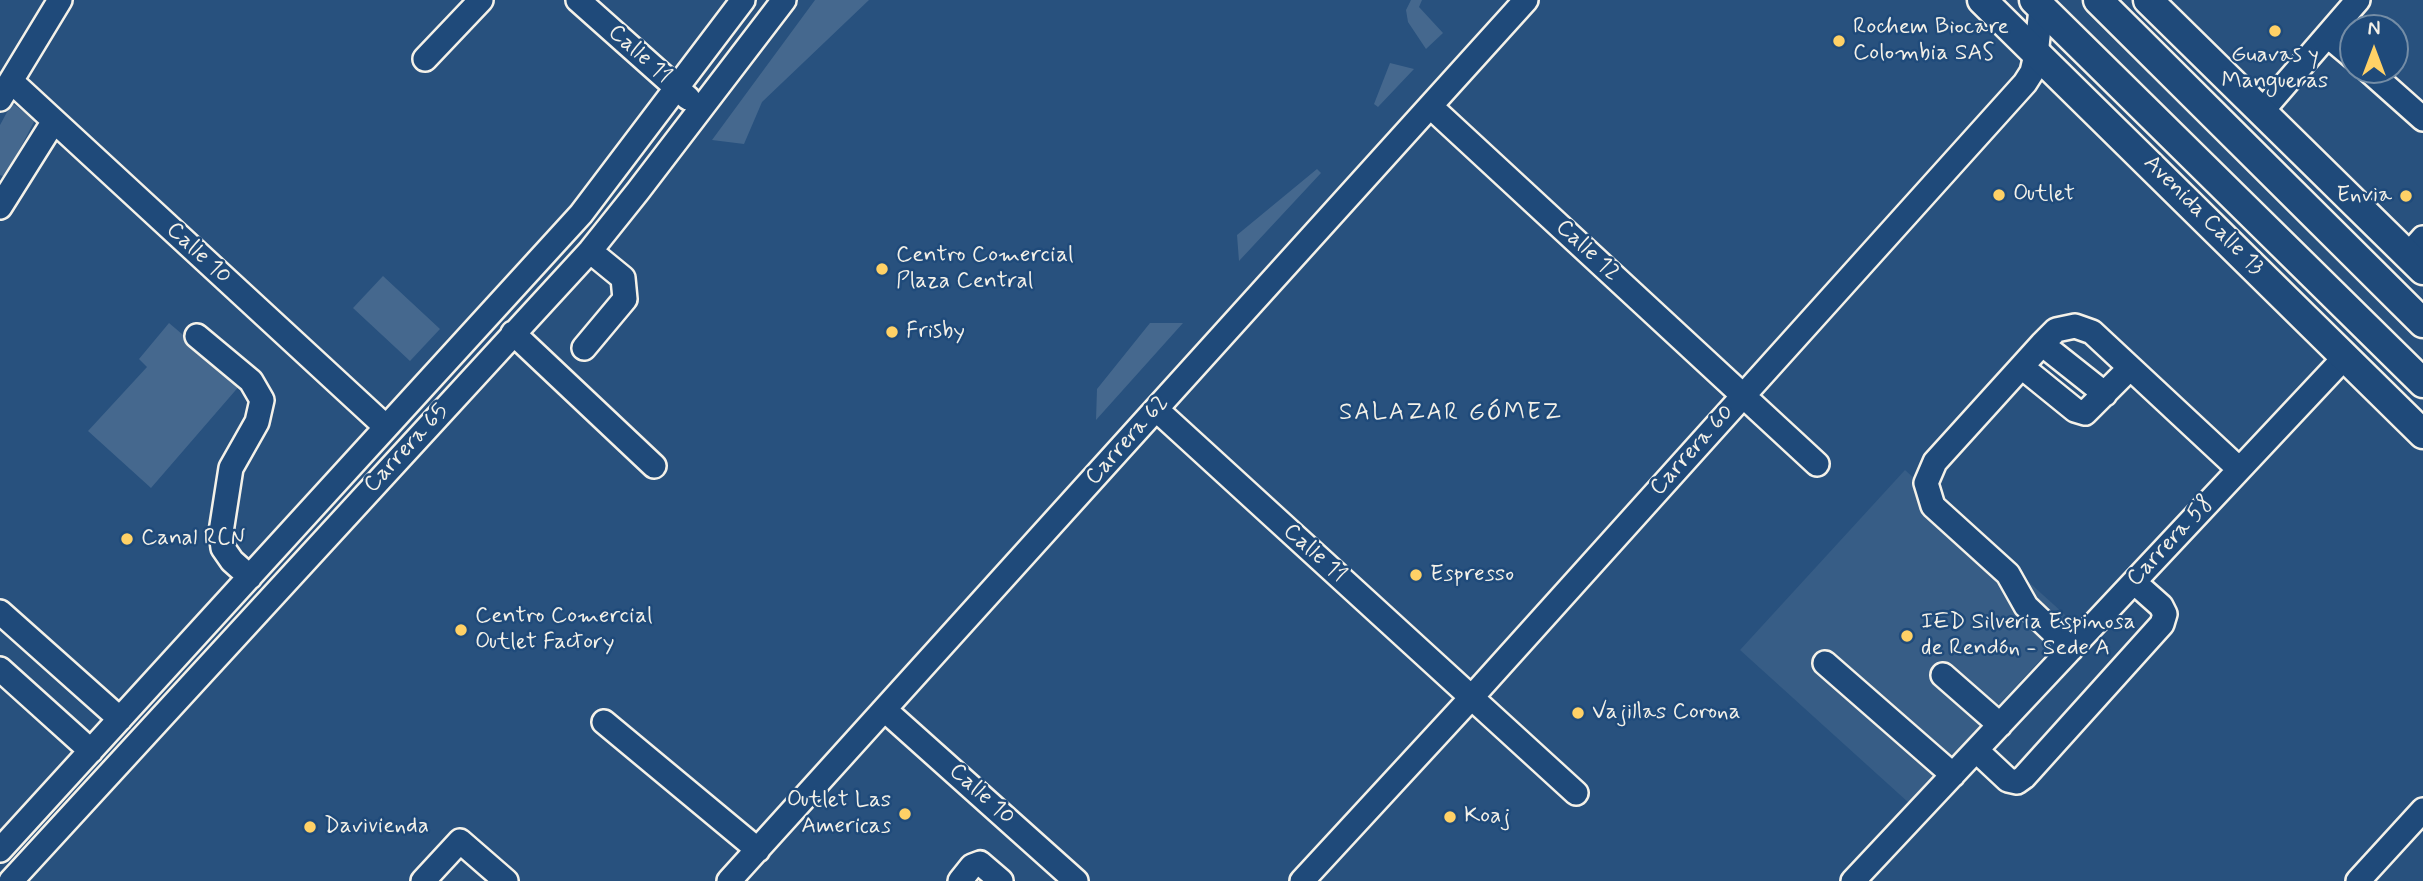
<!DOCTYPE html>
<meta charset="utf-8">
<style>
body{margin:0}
#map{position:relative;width:2423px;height:881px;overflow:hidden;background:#28517e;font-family:Mynerve,sans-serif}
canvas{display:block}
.north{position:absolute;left:2339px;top:14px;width:70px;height:70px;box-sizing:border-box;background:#1f4a7a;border:2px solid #748da6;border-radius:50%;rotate:0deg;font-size:19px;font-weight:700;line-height:28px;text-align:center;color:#f4f1e8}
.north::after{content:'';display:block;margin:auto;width:24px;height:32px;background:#ffd166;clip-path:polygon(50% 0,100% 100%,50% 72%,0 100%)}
</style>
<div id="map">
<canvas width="2423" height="881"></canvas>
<div class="north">N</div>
</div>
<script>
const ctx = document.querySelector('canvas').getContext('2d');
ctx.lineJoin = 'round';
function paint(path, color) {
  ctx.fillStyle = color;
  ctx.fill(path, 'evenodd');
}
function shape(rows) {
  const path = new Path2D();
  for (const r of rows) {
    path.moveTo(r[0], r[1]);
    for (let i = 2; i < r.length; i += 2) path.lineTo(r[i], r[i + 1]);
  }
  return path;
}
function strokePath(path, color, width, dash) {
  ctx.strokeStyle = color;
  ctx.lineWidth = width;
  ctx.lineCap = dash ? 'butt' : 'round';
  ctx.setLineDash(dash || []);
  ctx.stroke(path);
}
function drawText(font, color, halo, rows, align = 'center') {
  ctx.font = font + ' Mynerve,sans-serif';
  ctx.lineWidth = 5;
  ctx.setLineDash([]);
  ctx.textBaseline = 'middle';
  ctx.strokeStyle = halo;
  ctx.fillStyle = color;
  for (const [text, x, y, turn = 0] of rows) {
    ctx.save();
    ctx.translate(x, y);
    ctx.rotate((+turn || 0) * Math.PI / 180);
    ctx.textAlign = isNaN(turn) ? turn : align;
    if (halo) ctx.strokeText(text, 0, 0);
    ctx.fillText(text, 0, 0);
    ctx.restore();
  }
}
paint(shape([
 [1905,470,2074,623,1909,803,1740,650]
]), '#375d86');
paint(shape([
 [815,0,869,0,762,102,744,144,712,140],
 [1411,0,1422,0,1419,7,1443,33,1426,49,1408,22,1406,10],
 [1390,63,1414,69,1378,107,1374,104],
 [12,103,35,120,5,177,0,175,0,125],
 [1317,169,1321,173,1239,261,1237,235],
 [383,276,440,329,410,361,353,308],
 [169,323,241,384,151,488,88,431,147,367,139,359],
 [1150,323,1183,323,1096,420,1097,389]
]), '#45688e');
const minor = shape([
 [578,0,688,98],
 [2328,36,2353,57],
 [425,59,481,0],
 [2368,70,2423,119],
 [11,81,386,427],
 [0,99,60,0],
 [1430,106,1817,464],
 [2262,111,2358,0],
 [0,207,54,121],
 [2408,255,2423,238],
 [513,333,654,466],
 [197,336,251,381,262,400,257,422,231,468,221,532,223,548,232,561,250,577],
 [2042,344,2105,394],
 [584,348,625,299,623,278,590,251],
 [2022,367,2075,410,2085,413,2130,368],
 [1157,410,1576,793],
 [0,612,120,719],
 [2071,649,2026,606,2008,574,1933,506,1926,483,1935,462,2042,344,2056,330,2075,326,2092,332,2239,469],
 [1825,663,1953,775],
 [0,669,91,751],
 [1943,675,2000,725],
 [885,710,1076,881],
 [604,722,758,850],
 [1976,750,2008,780,2017,782,2024,777,2162,624,2165,614,2161,606,2134,582],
 [0,850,581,214,743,0],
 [11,881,590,251,638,191,784,0],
 [423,881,460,841,506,881],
 [729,881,1526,0],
 [960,881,972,866,980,863,1001,881],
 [1302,881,1471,698,2025,83,2032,72,2036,55,2042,0],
 [1853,881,2345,357],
 [2358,881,2423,810]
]);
const major = shape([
 [1982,0,2423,434],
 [2034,0,2423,383],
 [2098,0,2423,323],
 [2148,0,2423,270]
]);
strokePath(minor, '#f4f1e8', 28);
strokePath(major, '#f4f1e8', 33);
strokePath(minor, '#1f4a7a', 23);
strokePath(major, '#1f4a7a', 28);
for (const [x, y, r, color] of [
 [2275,31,7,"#ffd166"],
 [1839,41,7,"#ffd166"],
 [1999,195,7,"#ffd166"],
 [2406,196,7,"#ffd166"],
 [882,269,7,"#ffd166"],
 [892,332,7,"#ffd166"],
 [127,539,7,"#ffd166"],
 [1416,575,7,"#ffd166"],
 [461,630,7,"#ffd166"],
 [1907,636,7,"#ffd166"],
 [1578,713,7,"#ffd166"],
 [905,814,7,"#ffd166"],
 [1450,817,7,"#ffd166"],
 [310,827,7,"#ffd166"]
]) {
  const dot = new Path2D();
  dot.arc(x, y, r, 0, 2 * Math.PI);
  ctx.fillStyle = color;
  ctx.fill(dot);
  strokePath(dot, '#1f4a7a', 2.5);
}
drawText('23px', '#f4f1e8', '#1f4a7a', [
 ["Rochem Biocare",1853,28],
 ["Colombia SAS",1853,54],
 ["Guavas y",2275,56,"center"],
 ["Mangueras",2275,82,"center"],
 ["Outlet",2013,195],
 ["Envia",2392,196,"right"],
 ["Centro Comercial",896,256],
 ["Plaza Central",896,282],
 ["Frisby",906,332],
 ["Canal RCN",141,539],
 ["Espresso",1430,575],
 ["Centro Comercial",475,617],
 ["Outlet Factory",475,643],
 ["IED Silveria Espinosa",1921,623],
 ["de Rendón - Sede A",1921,649],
 ["Vajillas Corona",1592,713],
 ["Outlet Las",891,801,"right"],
 ["Americas",891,827,"right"],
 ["Koaj",1464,817],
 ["Davivienda",324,827]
], 'left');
drawText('23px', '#f4f1e8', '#1f4a7a', [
 ["Calle 11",639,55,42],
 ["Avenida Calle 13",2203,216,45],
 ["Calle 12",1587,251,43],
 ["Calle 10",198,254,43],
 ["Carrera 62",1128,441,-48],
 ["Carrera 65",407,449,-47],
 ["Carrera 60",1693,451,-48],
 ["Carrera 58",2171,542,-47],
 ["Calle 11",1314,554,42],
 ["Calle 10",981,795,42]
]);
ctx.letterSpacing = '2px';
drawText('24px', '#f4f1e8', '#1f4a7a', [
 ["SALAZAR GÓMEZ",1451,414]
]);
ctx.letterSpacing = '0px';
</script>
